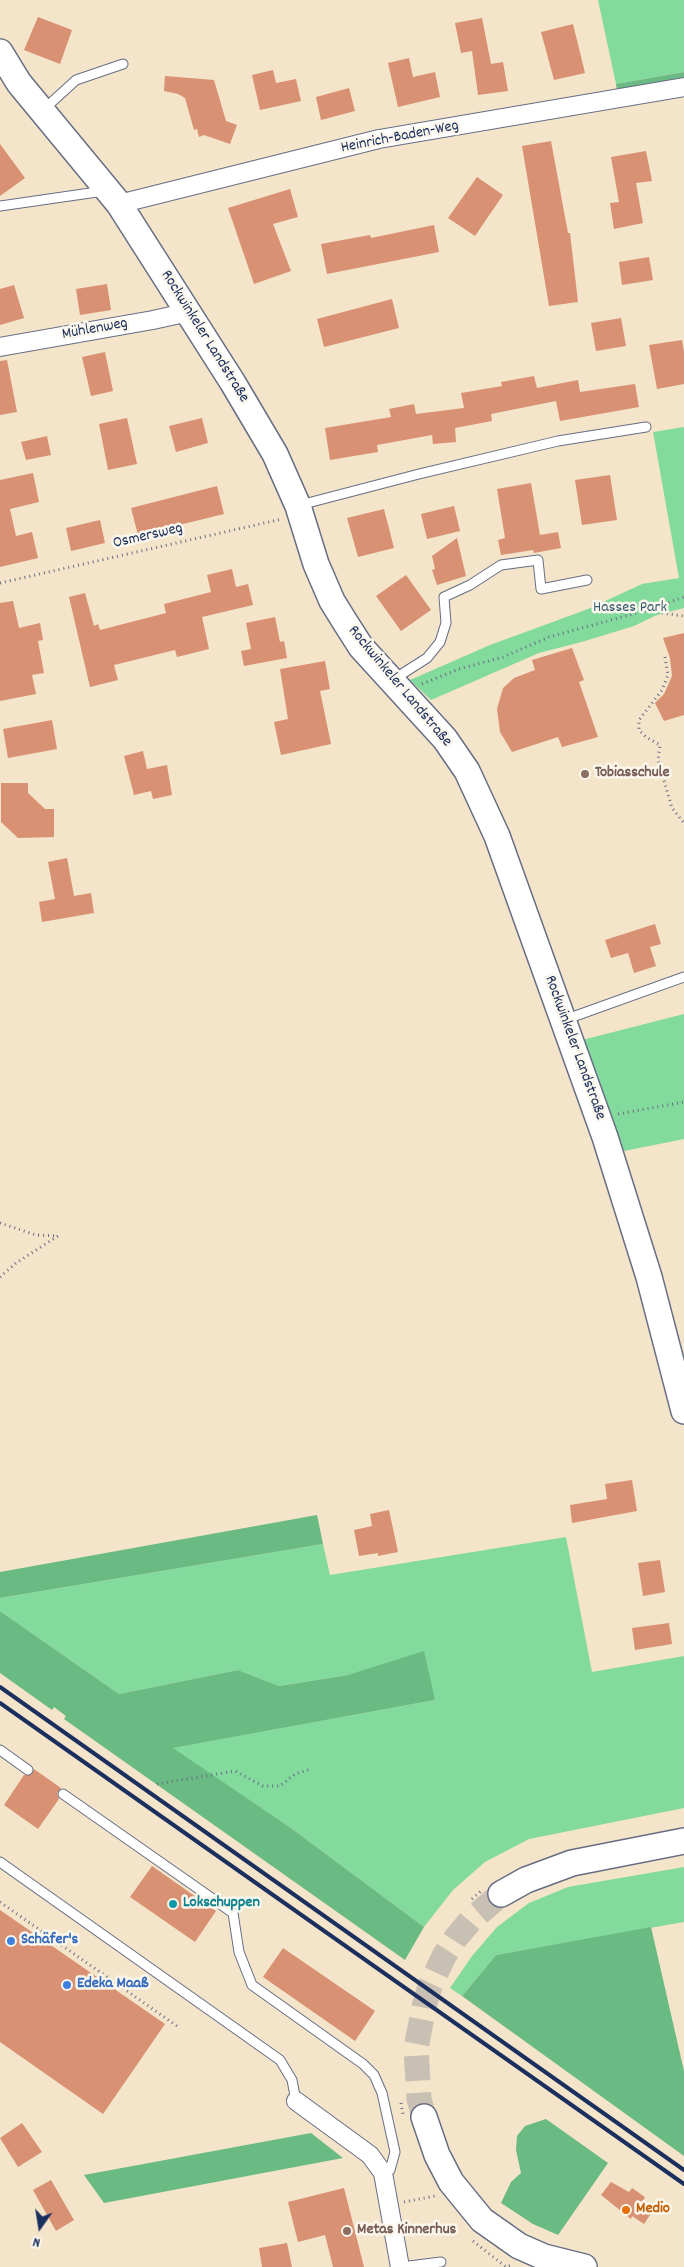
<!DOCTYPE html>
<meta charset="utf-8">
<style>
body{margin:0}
#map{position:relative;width:684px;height:2267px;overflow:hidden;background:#f4e4ca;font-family:Dekko,sans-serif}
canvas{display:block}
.north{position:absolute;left:15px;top:2202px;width:50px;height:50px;-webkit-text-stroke:4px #fbf7ec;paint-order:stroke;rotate:193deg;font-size:14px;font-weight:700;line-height:20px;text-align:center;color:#1b2f5e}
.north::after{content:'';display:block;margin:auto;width:18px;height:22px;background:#1b2f5e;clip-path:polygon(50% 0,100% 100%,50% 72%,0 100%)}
</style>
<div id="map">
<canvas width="684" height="2267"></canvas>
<div class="north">N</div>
</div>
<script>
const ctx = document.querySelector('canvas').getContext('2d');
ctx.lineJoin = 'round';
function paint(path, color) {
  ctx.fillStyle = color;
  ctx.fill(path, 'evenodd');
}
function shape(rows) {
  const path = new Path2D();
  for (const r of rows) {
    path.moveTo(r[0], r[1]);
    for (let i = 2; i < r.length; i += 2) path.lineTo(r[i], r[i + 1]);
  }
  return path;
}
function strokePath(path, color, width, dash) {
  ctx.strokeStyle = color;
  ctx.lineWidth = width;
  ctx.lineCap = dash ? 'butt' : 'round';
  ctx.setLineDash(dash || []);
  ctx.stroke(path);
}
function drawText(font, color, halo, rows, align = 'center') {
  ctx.font = font + ' Dekko,sans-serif';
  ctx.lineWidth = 5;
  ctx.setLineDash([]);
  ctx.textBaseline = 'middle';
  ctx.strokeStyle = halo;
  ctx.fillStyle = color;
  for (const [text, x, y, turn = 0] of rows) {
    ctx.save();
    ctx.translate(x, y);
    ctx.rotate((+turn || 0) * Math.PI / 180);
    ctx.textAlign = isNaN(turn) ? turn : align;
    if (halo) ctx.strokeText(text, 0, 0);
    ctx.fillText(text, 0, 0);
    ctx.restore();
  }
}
paint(shape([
 [598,0,684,0,684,72,616,84],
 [684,427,684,608,657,615,634,626,585,641,539,653,431,700,410,680,490,645,588,609,642,584,679,578,653,432],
 [684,1014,684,1139,624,1151,582,1040],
 [566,1537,592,1672,684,1656,684,1808,529,1839,485,1862,453,1890,424,1927,291,1828,172,1748,435,1700,348,1675,279,1686,238,1670,119,1694,0,1611,0,1598,323,1544,330,1575],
 [684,1867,684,1922,496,1955,462,1996,450,1988,472,1956,497,1927,529,1903,568,1887]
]), '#83da9d');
paint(shape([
 [684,72,684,79,617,91,616,84],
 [317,1515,323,1544,0,1598,0,1572],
 [0,1611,119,1694,238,1670,279,1686,348,1675,424,1651,435,1700,173,1748,291,1828,424,1927,405,1960,64,1719,66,1716,54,1707,52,1710,0,1673],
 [651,1927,684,2071,684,2156,462,1996,496,1955],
 [546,2119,608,2163,558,2235,533,2224,501,2203,511,2182,521,2173,516,2150,517,2136,525,2126],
 [311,2133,343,2158,104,2203,84,2175]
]), '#6aba84');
paint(shape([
 [38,17,72,30,60,64,24,50],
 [482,18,491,64,503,62,508,91,478,95,472,51,461,53,455,23],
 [573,24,585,73,554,80,541,32],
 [409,58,413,77,435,72,440,97,398,107,388,63],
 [273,70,276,83,296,79,301,101,260,110,252,75],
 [165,76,214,80,226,121,237,125,230,144,204,135,199,137,197,129,194,130,185,98,178,94,164,91],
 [349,88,355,111,321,120,316,97],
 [551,141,568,233,570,233,578,302,549,306,522,146],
 [0,144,25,178,0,196],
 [646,151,652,181,636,183,643,223,614,229,610,203,619,202,611,157],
 [477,177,503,195,475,236,448,218],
 [290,189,298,217,273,224,291,271,254,284,228,208],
 [434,225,439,252,327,274,321,244,370,235,371,238],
 [649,257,653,280,622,285,619,262],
 [107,284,111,310,80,315,76,289],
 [14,285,24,318,0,325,0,289],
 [392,299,399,328,324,347,317,319],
 [621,318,626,346,596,351,591,323],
 [682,340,684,352,684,384,657,389,649,345],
 [105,352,113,391,91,396,82,357],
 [7,360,17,412,0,415,0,361],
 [534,376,537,388,578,380,580,392,635,384,639,407,560,421,556,401,491,414,492,421,455,428,456,442,433,444,432,435,377,445,378,452,330,460,325,428,391,417,389,409,414,404,416,414,464,408,461,393,502,386,501,382],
 [127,418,137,464,108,470,99,424],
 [202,418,208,443,176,452,169,426],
 [47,436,51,455,26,460,21,442],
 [33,473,39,502,10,509,16,536,32,532,38,558,0,567,0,480],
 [610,475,617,520,582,525,575,480],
 [531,483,540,535,558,532,561,548,534,553,533,550,501,555,498,540,505,538,497,489],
 [217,486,224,514,138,535,131,508],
 [454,506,460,531,427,539,421,514],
 [384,509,394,548,358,557,347,518],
 [100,520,105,543,71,551,66,528],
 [457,538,466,576,437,585,432,570,435,569,432,556],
 [232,569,236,587,248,584,253,605,202,617,209,649,177,657,175,650,114,665,118,680,90,687,69,597,85,593,94,626,98,624,100,630,166,613,164,604,211,592,207,575],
 [406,575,431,610,401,631,376,596],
 [13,601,19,628,40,623,43,640,38,641,44,673,32,675,36,694,0,701,0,603],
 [275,617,280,642,284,641,287,658,244,666,241,651,251,649,246,623],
 [684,633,684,715,664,721,655,703,664,694,672,676,670,658,663,638],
 [572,648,584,680,579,682,598,737,562,747,558,737,512,752,500,732,497,709,503,688,514,678,535,670,532,660],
 [325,661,330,689,320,691,331,744,281,755,274,722,288,719,280,669],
 [52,720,57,749,8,758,3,729],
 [143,751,147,769,167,765,172,795,153,799,151,791,134,795,124,756],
 [1,783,28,783,28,793,45,809,54,809,54,837,18,838,1,822],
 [67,858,74,896,91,893,94,913,42,922,39,902,55,899,48,862],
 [655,924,661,944,650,947,656,966,634,973,628,953,611,958,605,940],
 [632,1480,637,1511,572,1523,570,1505,607,1499,605,1484],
 [389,1510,398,1552,378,1556,378,1553,359,1556,354,1530,372,1526,370,1514],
 [660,1560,665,1592,643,1596,638,1563],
 [669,1623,672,1644,635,1650,632,1628],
 [34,1769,61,1788,57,1793,59,1799,38,1829,4,1805,24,1775,31,1775],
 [152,1866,216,1911,195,1942,130,1897],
 [0,1910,165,2024,103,2114,0,2042],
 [283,1948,375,2011,355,2041,263,1977],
 [22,2123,42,2152,18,2167,0,2138],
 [51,2180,74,2220,56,2231,33,2190],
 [611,2182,629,2192,632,2188,645,2197,643,2201,654,2209,644,2224,632,2216,631,2219,601,2195],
 [344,2188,364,2267,333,2267,325,2235,298,2242,288,2202],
 [287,2243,292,2267,262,2267,259,2248]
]), '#d99173');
strokePath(shape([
 [424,2117,419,2099,416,2048,424,2007,430,1986,444,1956,455,1939,470,1921,501,1894]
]), '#c9c0b4', 25, [25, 12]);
const service = shape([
 [42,111,76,80,123,64],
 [0,206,104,191],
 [300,505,419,474,558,441,646,427],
 [394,679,427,658,440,642,446,623,444,597,470,585,501,565,538,560,541,589,587,580],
 [564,1020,684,977],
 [0,1750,28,1770],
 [63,1794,233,1913,239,1952,252,1985,363,2064,374,2075,382,2093,395,2152,390,2170,383,2173],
 [0,1862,280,2060,292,2080,296,2101],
 [401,2267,441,2262]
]);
const minor = shape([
 [119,204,379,139,684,87],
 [0,347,153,320,189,312],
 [296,2101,370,2155,383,2173,400,2267]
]);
const secondary = shape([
 [0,52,19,83,119,204,233,383,275,454,298,506,316,564,332,601,345,622,361,647,445,739,467,771,497,836,605,1137,649,1277,684,1411],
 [501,1894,526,1880,572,1863,684,1841],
 [424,2117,437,2155,451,2182,482,2220,519,2246,544,2257,584,2267]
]);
strokePath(service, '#676e84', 11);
strokePath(minor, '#676e84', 20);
strokePath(secondary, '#676e84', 28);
strokePath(shape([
 [0,583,282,519],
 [647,611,684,616],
 [665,657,668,675,662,690,639,720,639,730,646,737,660,745,658,760,672,808,684,823],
 [422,684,459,669,503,657,549,637,644,611,684,597],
 [618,1114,684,1102],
 [0,1223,36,1235,57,1236],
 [0,1277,16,1263,58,1236],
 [157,1784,235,1771,263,1786,280,1786,295,1774,311,1769],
 [472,1899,481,1891],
 [0,1902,177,2026],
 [401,2103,403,2115],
 [404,2202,435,2196],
 [473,2241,506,2267,512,2265]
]), '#676e84', 3, [1, 4]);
strokePath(service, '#fff', 9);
strokePath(minor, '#fff', 18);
strokePath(secondary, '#fff', 25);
strokePath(shape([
 [0,1687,684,2170],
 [0,1703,684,2184]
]), '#1b2f5e', 4);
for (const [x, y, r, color] of [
 [585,774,5,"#8d6e63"],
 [173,1904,5,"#0f9aa8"],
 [11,1941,5,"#3f7fe0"],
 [67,1985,5,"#3f7fe0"],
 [626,2210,5,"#e8710a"],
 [347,2231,5,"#8d6e63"]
]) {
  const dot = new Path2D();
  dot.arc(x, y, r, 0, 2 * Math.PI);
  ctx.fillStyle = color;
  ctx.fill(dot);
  strokePath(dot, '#fbf7ec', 2);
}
drawText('16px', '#1b2f5e', '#fbf7ec', [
 ["Heinrich-Baden-Weg",400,138,-11],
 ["Mühlenweg",95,330,-10],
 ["Rockwinkeler Landstraße",204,337,58],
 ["Osmersweg",148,537,-13],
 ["Rockwinkeler Landstraße",399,687,50],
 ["Rockwinkeler Landstraße",574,1048,70]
]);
drawText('16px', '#355a6e', '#fbf7ec', [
 ["Hasses Park",630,609]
]);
drawText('bold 16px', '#785e54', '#fbf7ec', [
 ["Tobiasschule",595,774],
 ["Metas Kinnerhus",357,2231]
], 'left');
drawText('bold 16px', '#0d838f', '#fbf7ec', [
 ["Lokschuppen",183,1904]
], 'left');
drawText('bold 16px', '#366cbe', '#fbf7ec', [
 ["Schäfer's",21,1941],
 ["Edeka Maaß",77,1985]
], 'left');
drawText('bold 16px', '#c56008', '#fbf7ec', [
 ["Medio",636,2210]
], 'left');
</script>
